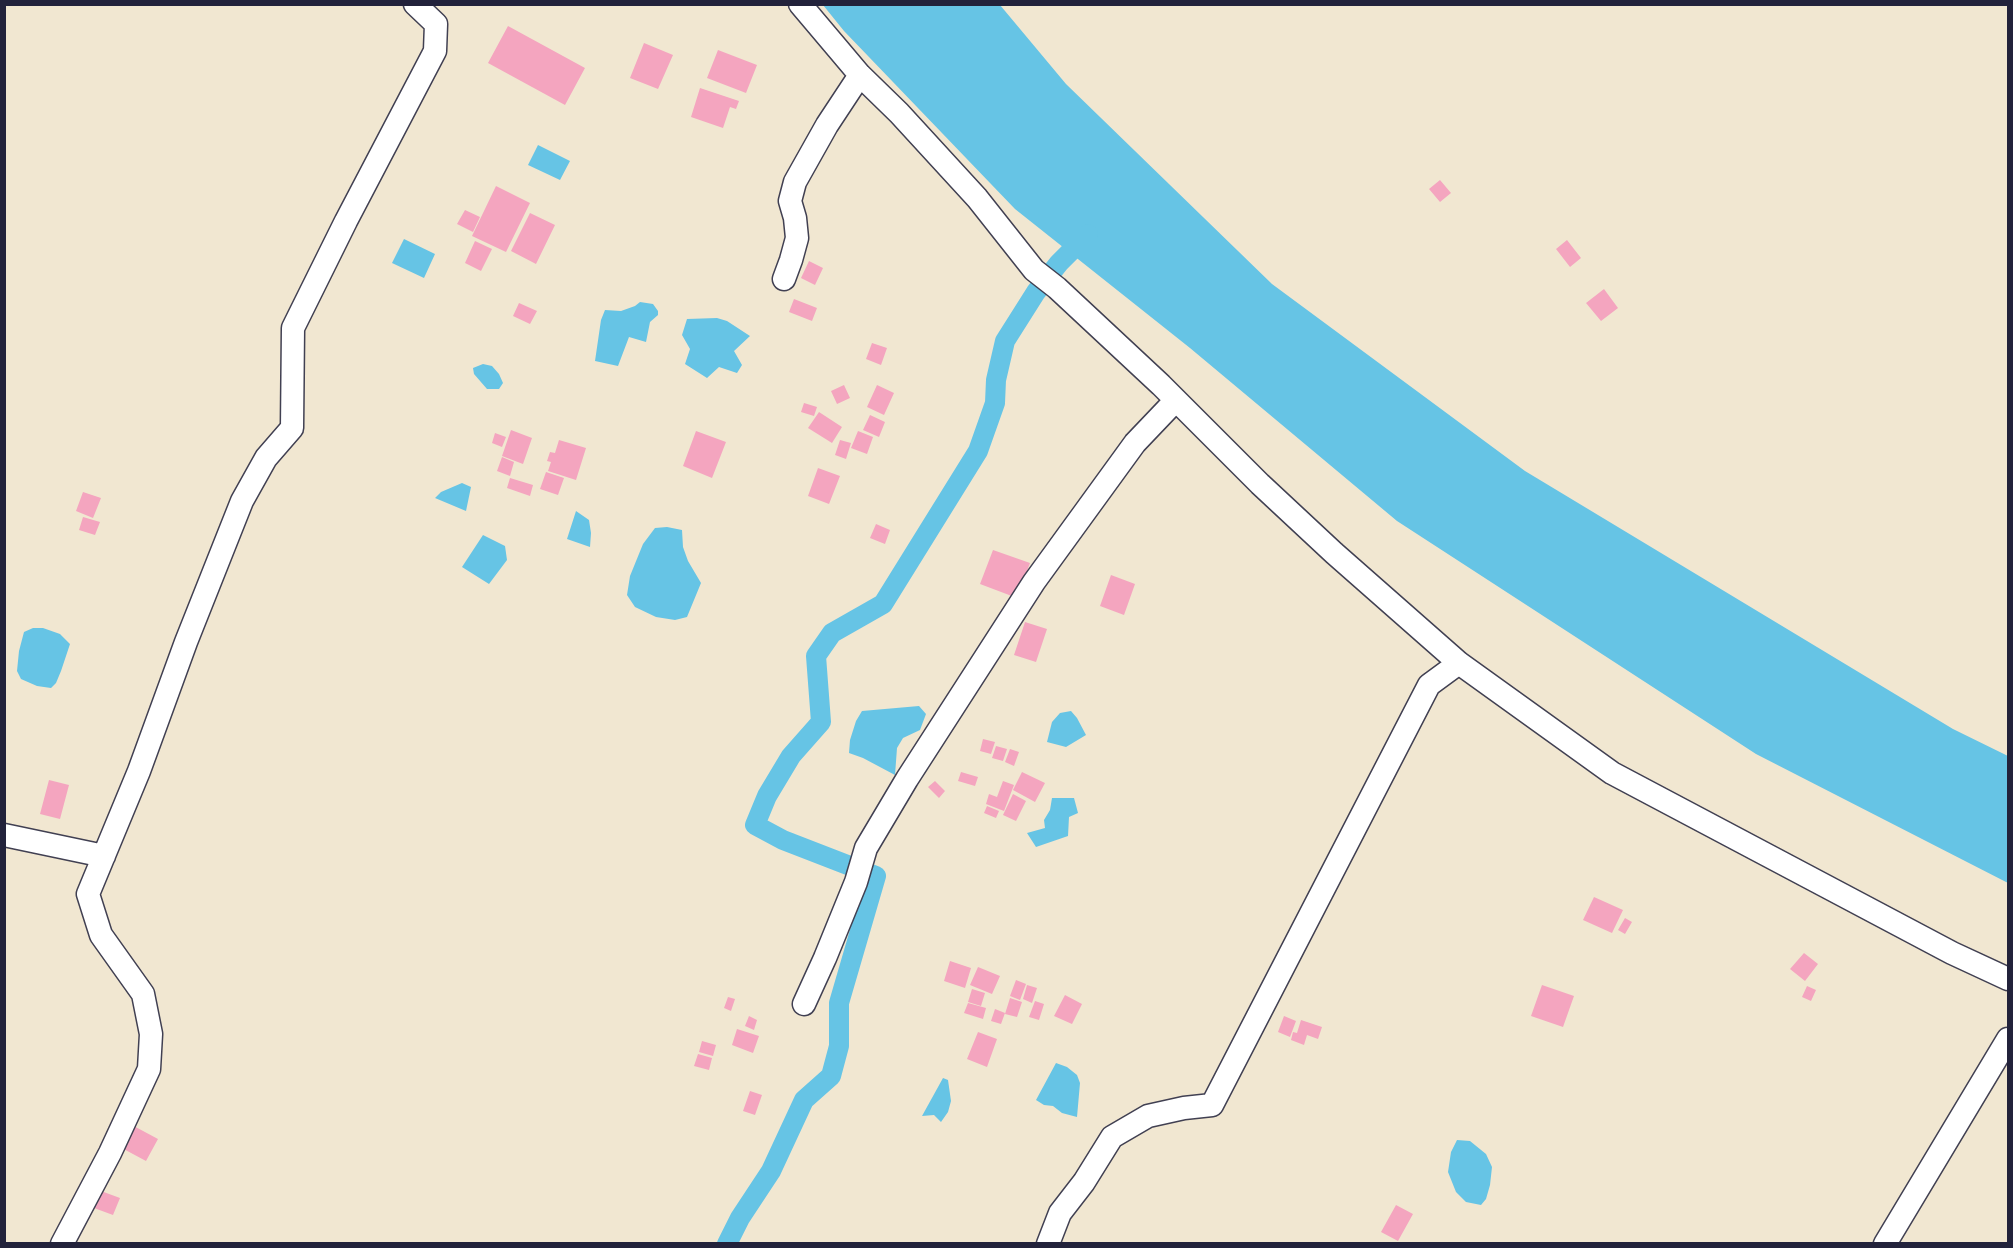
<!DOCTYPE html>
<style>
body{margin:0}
#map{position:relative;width:2013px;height:1248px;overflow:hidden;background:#f1e7d1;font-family:"Gentium Book Plus",serif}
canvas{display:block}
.frame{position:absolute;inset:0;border:6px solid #22223b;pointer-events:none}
</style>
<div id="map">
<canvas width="2013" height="1248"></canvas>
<div class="frame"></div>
</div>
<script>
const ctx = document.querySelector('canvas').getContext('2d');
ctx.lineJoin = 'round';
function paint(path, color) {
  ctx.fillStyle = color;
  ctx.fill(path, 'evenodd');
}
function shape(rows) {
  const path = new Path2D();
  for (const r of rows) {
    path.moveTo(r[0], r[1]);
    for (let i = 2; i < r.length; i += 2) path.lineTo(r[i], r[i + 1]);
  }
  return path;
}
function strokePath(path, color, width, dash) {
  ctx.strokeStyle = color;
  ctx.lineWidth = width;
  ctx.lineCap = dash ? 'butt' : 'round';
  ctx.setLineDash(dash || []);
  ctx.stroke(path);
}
paint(shape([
 [823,5,1000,5,1066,84,1272,284,1525,471,1953,729,2008,756,2008,883,1756,754,1397,521,1190,348,1015,209,844,31],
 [538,145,570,161,560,180,528,165],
 [404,239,435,254,424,278,392,263],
 [640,302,653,304,658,311,658,315,650,322,646,342,629,337,618,366,595,361,601,320,605,310,621,311,635,306],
 [717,318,727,321,750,336,734,351,742,365,737,373,719,367,707,378,685,364,690,349,682,335,687,319],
 [483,364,492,366,499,374,503,383,499,389,487,389,474,374,473,368],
 [462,483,471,487,466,511,435,498,441,492],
 [576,511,589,520,591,533,590,547,567,539],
 [667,527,682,530,683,547,688,561,701,583,687,617,675,620,656,617,635,607,627,595,630,576,643,544,655,528],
 [483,535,505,546,507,560,489,584,462,567],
 [33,628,43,628,60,634,70,644,61,671,56,683,51,688,37,686,21,679,17,671,19,651,24,632],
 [919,706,926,714,920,730,903,738,897,748,895,775,863,758,849,753,850,740,856,721,862,711],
 [1071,711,1077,718,1086,735,1066,747,1047,742,1052,722,1060,713],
 [1052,798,1074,798,1078,813,1069,817,1068,836,1036,847,1027,833,1045,828,1044,820,1050,810],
 [1056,1063,1067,1067,1077,1075,1080,1083,1077,1117,1062,1113,1053,1106,1044,1105,1036,1100],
 [943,1078,948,1080,951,1101,948,1112,941,1122,934,1115,922,1116],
 [1457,1140,1470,1141,1486,1154,1492,1167,1490,1185,1486,1199,1481,1205,1466,1202,1456,1192,1448,1172,1451,1152]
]), '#66c4e5');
strokePath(shape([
 [727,1244,740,1218,771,1171,804,1100,831,1076,839,1046,839,1003,876,876,783,840,755,825,767,796,791,756,821,722,816,656,832,633,883,604,978,451,995,403,996,380,1005,341,1036,292,1059,263,1088,234]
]), '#66c4e5', 20);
paint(shape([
 [508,26,585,68,565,105,488,63],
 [644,43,673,55,658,89,630,78],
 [718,50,757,65,746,93,707,78],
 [700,88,739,101,736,109,730,107,723,128,691,117],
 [1440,180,1451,193,1440,202,1429,189],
 [496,186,530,203,506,252,472,236],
 [465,210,480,217,473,232,457,224],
 [530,213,555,225,536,264,511,251],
 [1567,240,1581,258,1570,267,1556,249],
 [475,241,492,249,481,271,465,263],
 [809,261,823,268,815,285,801,278],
 [1604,289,1618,308,1601,321,1586,303],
 [794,299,817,308,812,321,789,312],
 [519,303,537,311,530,324,513,316],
 [872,343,887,348,881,365,866,359],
 [844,385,850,398,837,404,831,391],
 [877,385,894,393,884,415,867,407],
 [804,403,817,407,814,416,801,412],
 [819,412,842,427,832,443,808,428],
 [870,415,885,422,879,437,863,430],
 [511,430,532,438,523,464,502,456],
 [696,431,726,442,712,478,683,466],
 [858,431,873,437,867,454,851,448],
 [495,433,506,437,502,447,492,443],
 [559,440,586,448,576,480,548,471,551,462,547,461,550,452,555,453],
 [840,440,851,443,846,459,835,455],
 [502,457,514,462,510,476,497,471],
 [818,468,840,476,829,504,808,496],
 [546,472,564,478,558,495,540,489],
 [510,478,533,485,530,496,507,488],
 [83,492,101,498,93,518,76,511],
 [83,517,100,522,95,535,79,530],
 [876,524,890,530,885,544,870,538],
 [993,550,1030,563,1017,598,980,584],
 [1111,575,1135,584,1124,615,1100,606],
 [1025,622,1047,629,1036,662,1014,655],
 [983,739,995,742,991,754,980,751],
 [996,746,1007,749,1003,761,992,758],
 [1010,749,1019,752,1014,766,1005,762],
 [961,772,978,777,975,786,958,781],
 [1022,772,1045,783,1035,802,1013,790],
 [49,780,69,785,60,819,40,814],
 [935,781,945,791,939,798,928,787],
 [1003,781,1014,785,1004,811,986,804,989,794,997,797],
 [1013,794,1026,801,1016,821,1003,815],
 [987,806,999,811,996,818,984,813],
 [1594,897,1623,910,1612,933,1583,920],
 [1625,918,1632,922,1625,934,1618,930],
 [1804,953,1818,964,1805,981,1790,969],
 [950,961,971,968,965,988,944,981],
 [978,967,1000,976,992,994,970,985],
 [1016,980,1026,984,1020,1000,1010,996],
 [1027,985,1037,988,1032,1003,1023,999],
 [1542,985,1574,996,1563,1027,1531,1016],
 [1807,986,1816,990,1811,1001,1802,997],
 [972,989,985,993,981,1006,968,1002],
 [1065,995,1082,1004,1072,1024,1054,1016],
 [728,997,735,999,731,1011,724,1008],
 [1010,998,1022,1002,1017,1017,1005,1014],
 [1035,1001,1044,1004,1039,1020,1029,1017],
 [968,1003,986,1008,983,1019,964,1013],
 [995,1009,1005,1013,1001,1024,991,1021],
 [749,1016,757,1020,754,1030,745,1026],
 [1284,1016,1296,1021,1290,1037,1278,1032],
 [1301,1020,1322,1027,1318,1039,1307,1035,1304,1045,1291,1040,1293,1032,1297,1033],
 [737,1029,759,1036,753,1053,732,1045],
 [978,1032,997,1039,987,1067,967,1059],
 [702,1041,716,1045,713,1056,699,1052],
 [698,1054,712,1058,709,1070,694,1066],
 [750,1091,762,1095,755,1115,743,1111],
 [130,1124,158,1139,146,1161,118,1146],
 [101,1191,120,1198,113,1215,94,1208],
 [1396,1205,1413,1214,1398,1241,1381,1232]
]), '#f4a5bf');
const minor = shape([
 [800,4,860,75,899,113,977,198,1034,270,1057,288,1161,385,1260,484,1334,553,1459,663,1612,773,1952,953,2008,979],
 [784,279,791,260,797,238,795,218,790,201,795,182,827,125,860,75],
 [4,835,104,856],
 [804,1004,825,958,856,882,866,848,907,779,1034,582,1135,443,1176,400],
 [62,1244,110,1153,149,1069,151,1034,143,994,101,935,88,894,139,771,186,642,242,501,266,458,292,428,293,328,346,221,435,51,436,24,415,4],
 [1048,1244,1060,1213,1084,1182,1112,1137,1148,1116,1184,1108,1212,1105,1429,685,1459,663],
 [1885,1244,2008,1039]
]);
strokePath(minor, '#414052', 25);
strokePath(minor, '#fff', 22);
</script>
